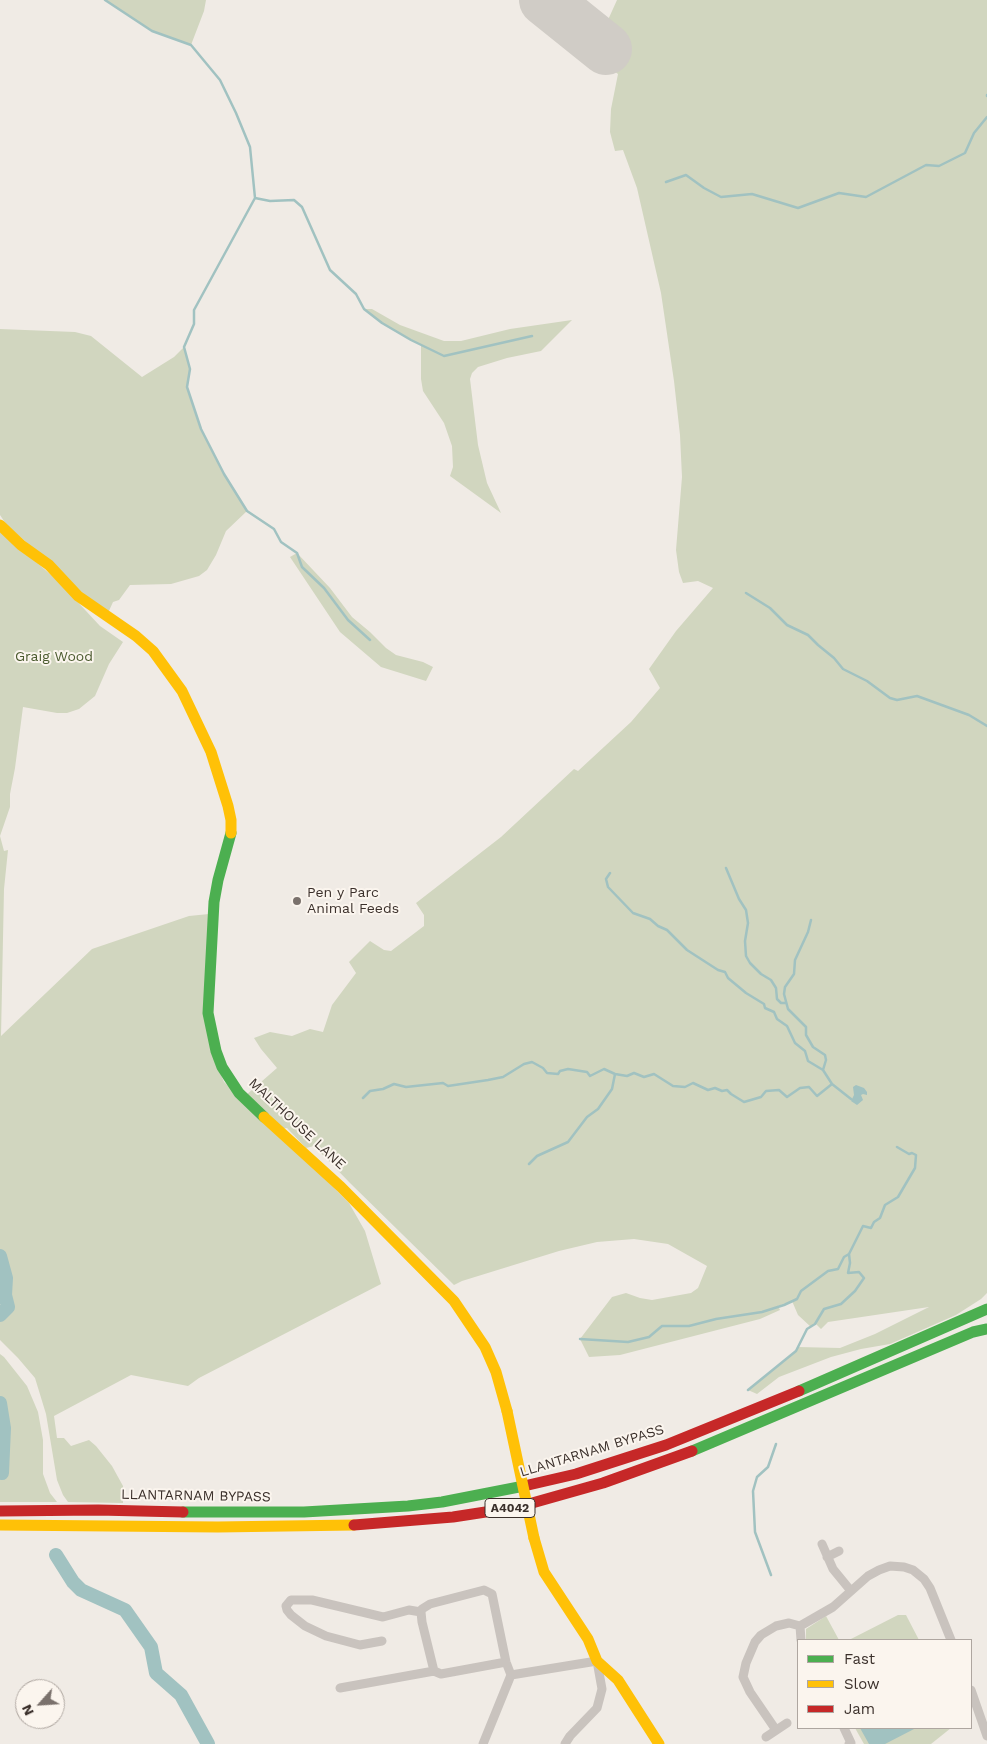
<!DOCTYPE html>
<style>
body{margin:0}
#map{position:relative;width:987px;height:1744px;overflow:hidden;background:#f0ebe5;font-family:"Work Sans",sans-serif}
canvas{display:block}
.legend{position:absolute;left:797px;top:1639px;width:175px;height:90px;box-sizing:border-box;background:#fbf5ee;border:1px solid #aea6a0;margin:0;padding:6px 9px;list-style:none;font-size:15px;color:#3b302b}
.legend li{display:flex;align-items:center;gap:10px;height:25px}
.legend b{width:25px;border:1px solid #aea6a0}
.north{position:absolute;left:15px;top:1679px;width:50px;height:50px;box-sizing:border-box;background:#fbf5ee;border:1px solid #aea6a0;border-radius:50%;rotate:244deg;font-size:14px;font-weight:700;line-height:20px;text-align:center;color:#3b302b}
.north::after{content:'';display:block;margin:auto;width:18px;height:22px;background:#7a716c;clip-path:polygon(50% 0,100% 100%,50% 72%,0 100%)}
</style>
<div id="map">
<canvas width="987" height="1744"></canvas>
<ul class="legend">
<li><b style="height:6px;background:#4caf50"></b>Fast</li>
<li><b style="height:6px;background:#ffc107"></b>Slow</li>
<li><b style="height:6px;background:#c62828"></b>Jam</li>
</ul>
<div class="north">N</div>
</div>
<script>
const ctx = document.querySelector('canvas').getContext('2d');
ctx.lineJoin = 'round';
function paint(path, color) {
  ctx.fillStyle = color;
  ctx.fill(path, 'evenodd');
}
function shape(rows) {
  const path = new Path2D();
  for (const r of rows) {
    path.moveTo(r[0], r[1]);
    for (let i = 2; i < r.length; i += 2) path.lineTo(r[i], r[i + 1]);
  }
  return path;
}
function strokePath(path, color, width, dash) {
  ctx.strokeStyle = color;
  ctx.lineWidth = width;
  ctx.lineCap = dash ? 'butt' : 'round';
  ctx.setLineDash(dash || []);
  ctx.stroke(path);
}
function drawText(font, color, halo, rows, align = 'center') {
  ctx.font = font + ' "Work Sans",sans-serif';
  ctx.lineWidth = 4;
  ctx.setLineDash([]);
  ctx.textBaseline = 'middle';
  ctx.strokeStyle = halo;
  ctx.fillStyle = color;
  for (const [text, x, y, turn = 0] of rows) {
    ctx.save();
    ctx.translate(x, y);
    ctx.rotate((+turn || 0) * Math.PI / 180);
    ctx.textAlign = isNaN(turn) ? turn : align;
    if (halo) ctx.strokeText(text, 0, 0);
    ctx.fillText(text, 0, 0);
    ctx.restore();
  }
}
paint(shape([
 [105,0,206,0,204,11,191,45,152,31],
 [522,0,561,0,603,31,617,0,987,0,987,1293,981,1299,956,1315,890,1344,861,1349,831,1357,779,1377,757,1394,748,1390,796,1351,798,1347,840,1348,875,1334,929,1307,828,1322,821,1329,816,1324,811,1327,798,1315,792,1301,778,1306,780,1310,760,1319,620,1355,589,1357,580,1339,612,1297,626,1293,640,1298,652,1300,691,1293,698,1288,707,1266,668,1244,634,1239,597,1242,559,1251,462,1281,454,1285,350,1183,314,1146,306,1148,287,1128,281,1129,245,1096,277,1068,261,1049,254,1038,270,1032,292,1036,310,1029,323,1032,332,1005,356,973,349,962,370,941,384,950,391,951,424,926,424,915,416,903,501,837,574,769,578,771,631,722,660,688,649,669,676,631,713,588,698,581,683,583,679,572,676,550,682,477,680,435,674,381,661,293,637,188,623,150,615,151,610,132,611,109,618,74],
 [364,309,372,309,400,325,444,341,461,341,510,329,572,320,541,351,507,358,478,367,472,373,470,379,478,445,487,483,501,513,450,476,453,467,452,446,444,423,423,391,421,379,421,345,382,323],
 [0,329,75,332,91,336,142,377,174,357,184,347,190,369,187,387,201,429,224,474,247,511,226,531,216,555,207,570,199,576,171,584,130,585,119,600,113,602,108,613,87,597,6,524,0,515],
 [0,530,60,583,100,626,123,642,109,664,95,696,79,709,67,713,57,713,23,707,15,768,10,794,10,807,0,836,4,851,8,850,4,889,1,1036,92,949,189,916,209,914,213,1056,224,1082,298,1151,349,1203,365,1231,381,1284,199,1378,188,1386,131,1375,54,1416,57,1438,64,1438,71,1446,89,1440,96,1446,112,1466,123,1486,123,1503,68,1502,63,1495,57,1480,46,1414,35,1378,18,1358,0,1340,0,1315,8,1307,5,1295,6,1278,0,1256],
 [297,553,330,588,352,617,370,632,386,648,396,655,423,662,433,667,426,681,381,667,340,632,290,557],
 [0,1354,4,1357,27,1386,38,1412,43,1440,43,1474,50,1493,57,1502,0,1502],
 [898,1615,906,1615,919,1640,849,1640],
 [826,1616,839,1640,806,1640,806,1629],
 [855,1728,951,1728,931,1744,864,1744]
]), '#d1d6bf');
paint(shape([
 [856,1085,864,1088,867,1092,867,1095,863,1094,861,1095,863,1100,857,1105,851,1101,854,1095,853,1087],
 [860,1728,916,1728,885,1744,869,1744]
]), '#a1c2c1');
strokePath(shape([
 [105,0,152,31,191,45,220,80,236,113,250,147,255,198,270,201,294,200,302,207,330,270,356,294,364,309,382,323,411,340,444,356,532,336],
 [987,95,987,96],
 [666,182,686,175,704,188,721,197,752,194,798,208,839,193,866,197,926,165,939,166,965,153,974,133,987,117],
 [255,198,194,310,194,324,184,347,190,369,187,387,201,429,224,474,247,511,274,529,281,542,297,553,302,567,324,588,348,620,370,640],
 [746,593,770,608,787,625,808,635,818,645,834,658,843,669,867,681,890,698,897,700,917,696,969,715,987,726],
 [726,868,739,899,746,910,748,923,745,941,746,956,750,963,761,974,771,980,776,988,777,999,781,1003,786,1003],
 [610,873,606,879,608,887,633,913,650,919,658,926,667,930,687,950,718,970,725,972,728,978,746,993,764,1004,765,1008,774,1012,777,1019,787,1026,795,1043,805,1051,808,1061,823,1070,832,1084,851,1099],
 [811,920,808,932,795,960,794,974,785,987,784,994,788,1009,806,1027,806,1035,813,1047,825,1055,826,1060,823,1070],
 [363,1098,370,1091,383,1089,394,1084,406,1087,443,1083,448,1086,488,1080,503,1077,524,1064,532,1062,543,1068,547,1073,558,1074,560,1071,568,1069,587,1072,590,1076,604,1069,615,1074,627,1076,634,1073,644,1077,654,1074,673,1086,685,1087,693,1083,708,1090,715,1088,722,1091,727,1090,731,1094,744,1102,761,1097,766,1091,779,1090,787,1097,800,1088,809,1087,817,1096,832,1084],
 [529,1164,537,1156,568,1142,587,1117,598,1109,612,1089,615,1074],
 [580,1339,628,1342,649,1337,662,1326,689,1326,716,1319,762,1312,784,1305,797,1299,801,1291,828,1271,838,1269,844,1257,849,1254],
 [748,1390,796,1351,807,1329,815,1324,824,1309,841,1304,855,1291,864,1278,859,1272,848,1273,850,1263,849,1254,863,1226,871,1228,874,1222,880,1218,885,1205,898,1197,915,1168,916,1155,912,1153,909,1154,897,1147],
 [771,1575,755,1532,753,1491,757,1477,768,1467,776,1444]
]), '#a1c2c1', 2.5);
strokePath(shape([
 [0,1256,6,1278,5,1295,8,1307,0,1315],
 [0,1403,4,1428,2,1473],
 [56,1555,73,1582,81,1590,125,1610,151,1647,156,1673,181,1695,208,1744]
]), '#a1c2c1', 14);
strokePath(shape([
 [545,0,606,49]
]), '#d0ccc6', 52);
strokePath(shape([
 [822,1544,833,1569,851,1591],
 [827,1557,839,1551],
 [800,1626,801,1640],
 [382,1641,360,1645,326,1636,305,1626,291,1615,287,1610,286,1606,291,1600,312,1600,383,1617,409,1610,421,1612],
 [434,1671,422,1622,421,1612,422,1609,430,1604,484,1590,492,1594,506,1662,511,1675,483,1744],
 [511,1675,597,1661,602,1689,597,1708,570,1736,565,1744],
 [340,1688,434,1671,441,1674,506,1662],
 [971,1690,987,1736],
 [844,1728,851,1743,849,1744],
 [776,1730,750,1692,743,1677,746,1663,755,1642,761,1635,776,1626,789,1623,800,1626,833,1607,868,1576,879,1570,890,1566,904,1567,913,1570,924,1579,930,1588,951,1640],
 [766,1737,787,1723]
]), '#c9c3be', 9);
strokePath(shape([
 [231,833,218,880,214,902,208,1013,216,1051,222,1067,239,1093,264,1117],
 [799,1391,987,1309],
 [692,1451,973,1332,987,1329],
 [183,1512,304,1512,408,1506,442,1502,524,1486]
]), '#4caf50', 11);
strokePath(shape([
 [0,525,21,545,49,565,78,596,136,636,153,651,182,691,211,752,228,806,231,820,231,833],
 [264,1117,341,1187,454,1301,485,1347,496,1372,507,1411],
 [0,1525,218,1527,354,1525],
 [534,1538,544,1572,588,1639,597,1661,618,1680,659,1744]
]), '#ffc107', 11);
strokePath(shape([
 [524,1486,576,1474,666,1445,799,1391],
 [0,1511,98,1510,183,1512],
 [354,1525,453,1517,518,1507,603,1483,692,1451]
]), '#c62828', 11);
strokePath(shape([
 [507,1411,534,1538]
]), '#ffc107', 11);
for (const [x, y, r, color] of [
 [297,901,5,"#7a716c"]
]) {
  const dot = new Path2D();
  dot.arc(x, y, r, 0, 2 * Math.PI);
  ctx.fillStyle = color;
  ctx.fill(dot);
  strokePath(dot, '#fbf5ee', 2);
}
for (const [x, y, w] of [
 [510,1508,50]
]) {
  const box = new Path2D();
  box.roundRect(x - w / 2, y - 9.5, w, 19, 4);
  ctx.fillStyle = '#fbf5ee';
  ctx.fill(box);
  strokePath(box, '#3b302b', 1);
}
drawText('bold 12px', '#3b302b', null, [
 ["A4042",510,1508]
]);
drawText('14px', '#4a5a2e', '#fbf5ee', [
 ["Graig Wood",54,657]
]);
drawText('14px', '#3b302b', '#fbf5ee', [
 ["Pen y Parc",307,893],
 ["Animal Feeds",307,909]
], 'left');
drawText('14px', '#3b302b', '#fbf5ee', [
 ["MALTHOUSE LANE",297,1124,43],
 ["LLANTARNAM BYPASS",592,1451,-17],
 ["LLANTARNAM BYPASS",196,1496,1]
]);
</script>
